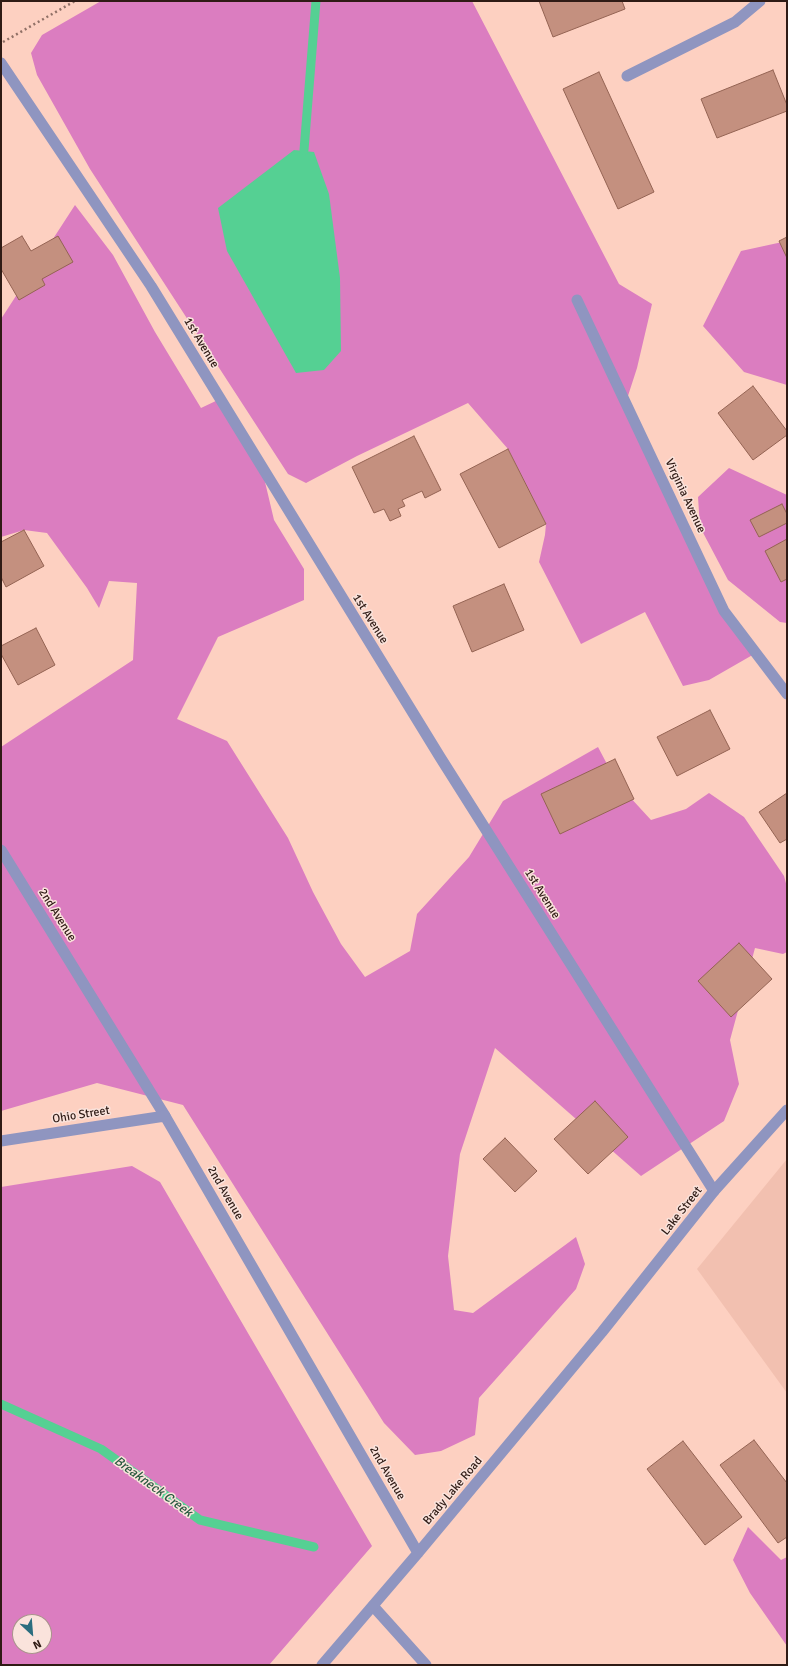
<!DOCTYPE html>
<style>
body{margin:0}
#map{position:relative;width:788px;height:1666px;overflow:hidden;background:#fdd0c1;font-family:Signika,sans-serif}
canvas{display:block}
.frame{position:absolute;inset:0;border:2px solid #2f1b15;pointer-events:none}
.north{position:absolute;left:12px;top:1614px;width:40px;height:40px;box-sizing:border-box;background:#fae3dc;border:1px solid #a9938c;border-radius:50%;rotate:154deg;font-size:11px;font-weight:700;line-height:16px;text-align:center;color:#2f1b15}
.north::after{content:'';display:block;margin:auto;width:14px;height:18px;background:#2b6d7f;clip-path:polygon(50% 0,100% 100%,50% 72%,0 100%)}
</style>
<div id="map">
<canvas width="788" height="1666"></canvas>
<div class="frame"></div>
<div class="north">N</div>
</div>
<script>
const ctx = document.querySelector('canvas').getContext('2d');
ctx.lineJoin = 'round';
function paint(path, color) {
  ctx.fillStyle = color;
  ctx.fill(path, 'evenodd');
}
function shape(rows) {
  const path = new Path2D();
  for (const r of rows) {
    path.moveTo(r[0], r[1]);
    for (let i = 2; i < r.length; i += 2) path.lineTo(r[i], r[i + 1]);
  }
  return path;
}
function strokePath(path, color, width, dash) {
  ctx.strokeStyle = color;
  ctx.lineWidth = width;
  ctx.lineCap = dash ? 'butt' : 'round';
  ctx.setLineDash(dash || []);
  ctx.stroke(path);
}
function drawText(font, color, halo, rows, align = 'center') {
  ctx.font = font + ' Signika,sans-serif';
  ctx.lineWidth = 3;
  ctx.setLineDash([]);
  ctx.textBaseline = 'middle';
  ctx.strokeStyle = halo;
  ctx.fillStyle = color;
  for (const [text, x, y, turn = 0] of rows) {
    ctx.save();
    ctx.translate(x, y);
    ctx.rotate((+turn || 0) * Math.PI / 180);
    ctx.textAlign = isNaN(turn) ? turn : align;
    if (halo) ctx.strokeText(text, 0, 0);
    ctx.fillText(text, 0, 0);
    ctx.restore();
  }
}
paint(shape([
 [787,1159,787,1393,697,1269]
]), '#f2c0b0');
paint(shape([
 [101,1,472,1,619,284,652,304,637,368,626,402,724,611,756,653,709,680,683,686,645,612,581,644,539,562,545,535,546,524,508,449,468,403,357,456,306,483,288,474,90,169,37,75,31,53,42,35],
 [75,205,113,255,155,332,201,408,220,399,261,465,274,520,304,569,304,600,218,637,177,719,227,741,288,838,313,892,341,944,365,977,410,951,417,914,469,857,503,801,598,747,617,783,651,820,686,809,709,793,744,817,784,876,787,887,787,952,783,954,755,948,730,1040,739,1084,724,1121,641,1176,495,1048,460,1154,448,1256,454,1310,473,1313,576,1237,585,1264,576,1289,479,1398,475,1435,441,1451,415,1455,384,1423,183,1105,97,1083,1,1111,1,747,133,660,137,583,109,581,99,608,87,588,47,533,24,530,1,537,1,319],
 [787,241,787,385,744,372,703,326,741,251],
 [729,468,787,495,787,623,780,622,728,580,700,527,698,497],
 [132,1166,160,1182,372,1546,269,1665,1,1665,1,1187],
 [20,1622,44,1622,44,1646,20,1646],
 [748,1527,781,1560,787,1557,787,1646,750,1593,733,1560]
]), '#db7dc0');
paint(shape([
 [294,150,314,152,329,194,340,278,341,351,324,370,296,373,227,251,218,208]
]), '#55d093');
strokePath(shape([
 [304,150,316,1],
 [1,1404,101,1449,200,1520,314,1547]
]), '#55d093', 9);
const building = shape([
 [539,1,622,1,625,9,553,37,539,1],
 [773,70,787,105,787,111,717,138,701,99,773,70],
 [599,72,654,192,618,209,563,89,599,72],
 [22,236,31,251,58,236,73,262,42,279,45,285,19,300,1,269,1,248,22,236],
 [787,237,787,258,779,241,787,237],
 [753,386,787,431,787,435,753,460,718,413,753,386],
 [414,436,441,490,425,498,422,491,402,500,405,506,398,509,401,516,390,521,384,509,374,513,352,467,414,436],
 [508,449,546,524,499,548,460,474,508,449],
 [782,504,787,514,787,523,759,537,750,520,782,504],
 [24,530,44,566,6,587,1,577,1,542,24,530],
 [787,539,787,579,781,582,765,551,787,539],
 [504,584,524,630,472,652,453,606,504,584],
 [36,628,55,665,18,685,1,654,1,646,36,628],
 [710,710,730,749,677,776,657,737,710,710],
 [615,759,634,799,560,834,541,794,615,759],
 [787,793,787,839,780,843,759,812,787,793],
 [739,943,772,979,731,1017,698,981,739,943],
 [595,1101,628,1137,588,1174,554,1139,595,1101],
 [505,1138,537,1171,515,1192,483,1159,505,1138],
 [754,1440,787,1483,787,1537,778,1543,720,1465,754,1440],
 [683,1441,742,1517,705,1545,647,1469,683,1441]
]);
paint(building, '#c4907f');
strokePath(building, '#946353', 1);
strokePath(shape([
 [3,42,75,1]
]), '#907066', 2.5, [2, 3]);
strokePath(shape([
 [627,76,735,22,760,1],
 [373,1606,426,1665]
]), '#8f95c0', 11);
strokePath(shape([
 [1,63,151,286,440,757,714,1191],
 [577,300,724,611,787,694],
 [1,850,165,1116]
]), '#8f95c0', 11);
strokePath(shape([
 [1,1141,165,1116,418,1553],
 [322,1665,418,1553,602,1332,714,1191,787,1110]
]), '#8f95c0', 11);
drawText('12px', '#2f1b15', '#fae3dc', [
 ["1st Avenue",201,343,59],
 ["Virginia Avenue",685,496,65],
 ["1st Avenue",370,619,58],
 ["1st Avenue",542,894,58],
 ["2nd Avenue",57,915,58],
 ["Ohio Street",81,1115,-9],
 ["2nd Avenue",225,1193,60],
 ["Lake Street",682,1211,-52],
 ["2nd Avenue",387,1473,60],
 ["Brady Lake Road",453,1491,-50]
]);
drawText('italic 13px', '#295a40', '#fae3dc', [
 ["Breakneck Creek",153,1487,36]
]);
</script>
